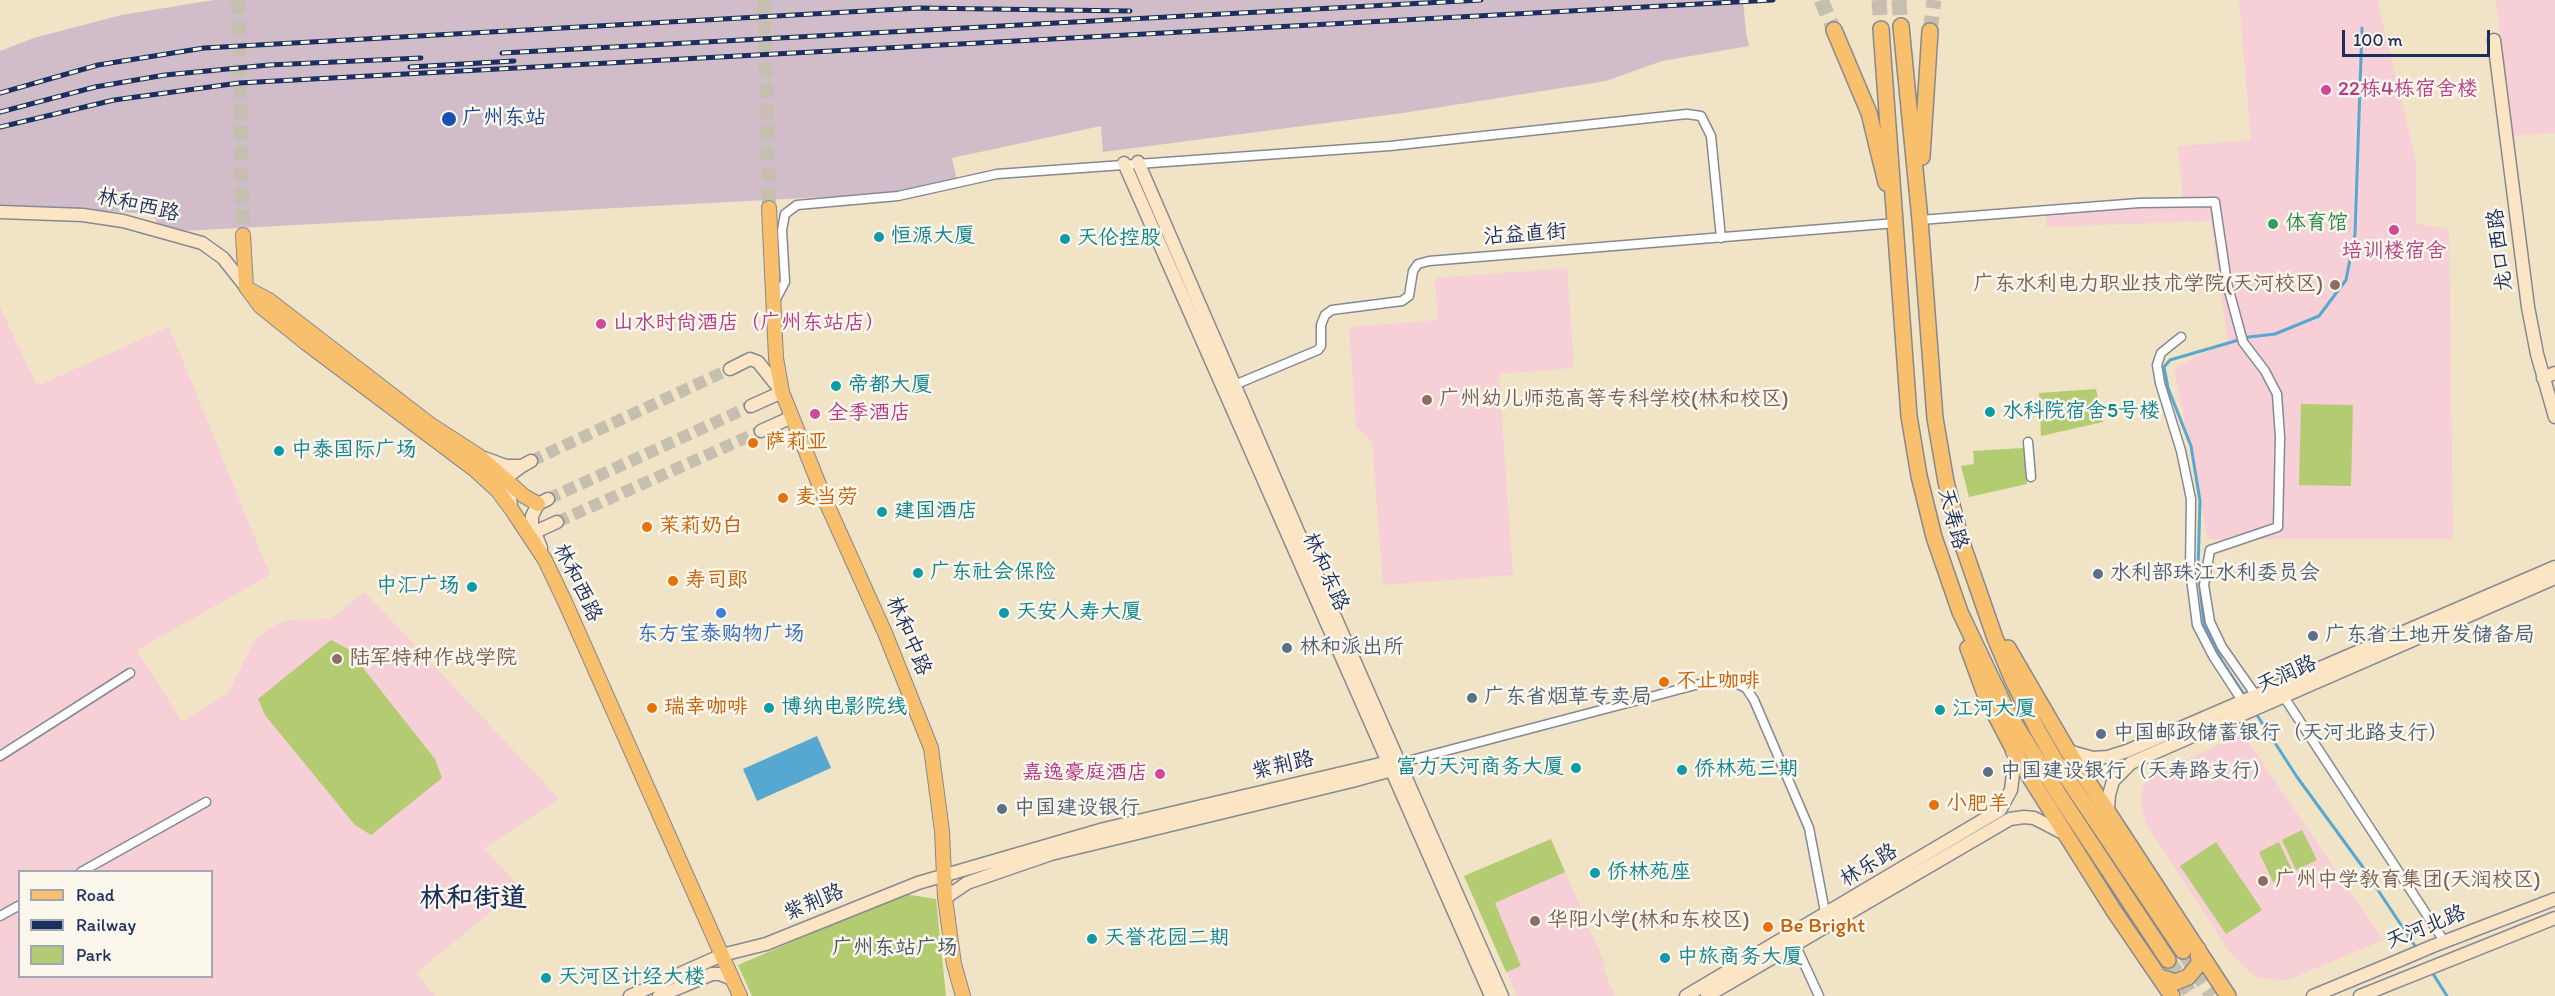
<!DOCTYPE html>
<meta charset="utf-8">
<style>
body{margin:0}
#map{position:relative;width:2555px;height:996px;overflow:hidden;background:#f1e3c5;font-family:Itim,sans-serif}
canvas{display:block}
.legend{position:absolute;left:18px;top:870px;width:195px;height:108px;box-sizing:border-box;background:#fbf7ec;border:2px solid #a1a7b3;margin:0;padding:8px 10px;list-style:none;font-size:18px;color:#1b2f5e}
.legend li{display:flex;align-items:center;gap:12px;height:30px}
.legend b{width:30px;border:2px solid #a1a7b3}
.scale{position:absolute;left:2342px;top:30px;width:148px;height:27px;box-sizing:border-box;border:3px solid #1b2f5e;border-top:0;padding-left:8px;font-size:18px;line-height:21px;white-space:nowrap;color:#1b2f5e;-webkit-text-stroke:4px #fbf7ec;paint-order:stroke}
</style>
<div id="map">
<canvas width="2555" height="996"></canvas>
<ul class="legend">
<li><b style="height:8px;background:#f8bf6c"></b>Road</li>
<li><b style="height:8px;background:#1b2f5e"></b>Railway</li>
<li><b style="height:16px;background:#b3cb71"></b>Park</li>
</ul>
<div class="scale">100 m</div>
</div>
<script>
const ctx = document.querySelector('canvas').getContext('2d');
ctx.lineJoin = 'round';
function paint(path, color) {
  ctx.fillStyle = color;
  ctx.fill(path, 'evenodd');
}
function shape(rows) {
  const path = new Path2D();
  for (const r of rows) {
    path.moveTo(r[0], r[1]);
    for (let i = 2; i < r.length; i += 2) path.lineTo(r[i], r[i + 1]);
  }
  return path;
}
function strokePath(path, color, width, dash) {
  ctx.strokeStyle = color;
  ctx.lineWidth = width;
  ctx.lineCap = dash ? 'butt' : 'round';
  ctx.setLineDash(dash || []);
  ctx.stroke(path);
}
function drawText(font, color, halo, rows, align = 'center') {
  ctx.font = font + ' Itim,"LXGW WenKai TC",sans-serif';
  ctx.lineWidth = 5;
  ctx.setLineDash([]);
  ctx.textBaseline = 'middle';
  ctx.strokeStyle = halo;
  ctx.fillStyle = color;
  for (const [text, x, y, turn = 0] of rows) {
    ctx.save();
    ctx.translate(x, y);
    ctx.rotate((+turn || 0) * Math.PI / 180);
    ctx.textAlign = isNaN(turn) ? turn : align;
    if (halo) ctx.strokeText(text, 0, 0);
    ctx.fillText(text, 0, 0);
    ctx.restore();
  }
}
paint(shape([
 [2239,0,2377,0,2416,160,2416,224,2449,229,2453,539,2208,539,2174,368,2228,341,2211,221,2046,227,2046,205,2183,198,2178,146,2251,140],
 [2496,0,2555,0,2555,133,2511,136],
 [1567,268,1574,368,1499,374,1513,575,1383,585,1372,441,1356,427,1349,327,1438,320,1435,278],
 [0,307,37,386,169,327,270,575,137,650,182,722,228,693,254,641,269,628,288,620,330,619,365,592,559,799,484,848,520,888,416,973,435,996,0,996],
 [20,872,212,872,212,976,20,976],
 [2243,734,2383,940,2288,980,2265,979,2255,976,2230,953,2145,822,2141,798,2143,785,2154,774],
 [1551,839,1605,964,1603,968,1615,996,1517,996,1464,876]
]), '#f6cfd7');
paint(shape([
 [214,0,1743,0,1746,32,1749,46,1662,61,1606,81,1403,113,1103,152,1101,126,952,158,957,180,879,194,164,232,152,214,0,205,0,51,34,38,121,15]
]), '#d1bdc9');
paint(shape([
 [2096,389,2103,422,2041,436,2039,393],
 [2301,404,2353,405,2351,486,2299,485],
 [2024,448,2027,484,1969,497,1961,466,1974,464,1973,451],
 [331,640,348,649,435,759,442,778,371,835,355,825,265,715,258,699],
 [2302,830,2317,860,2296,870,2282,840],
 [1551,839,1565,872,1495,903,1521,966,1506,972,1464,876],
 [2216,842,2262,910,2226,934,2180,866],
 [2279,842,2293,872,2273,882,2259,852],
 [904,894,936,899,946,996,752,996,738,965]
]), '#b3cb71');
paint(shape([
 [817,736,831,768,757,801,743,769]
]), '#57a8d1');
strokePath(shape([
 [2245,696,2222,661,2204,624,2198,570,2200,501,2191,446,2168,388,2164,367,2170,360,2249,337,2275,334,2319,316,2346,280,2355,234,2362,28],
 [2255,712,2297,777,2362,866,2417,949],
 [2432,972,2447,996]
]), '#57a8d1', 3);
strokePath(shape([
 [531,461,730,369],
 [548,499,751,406],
 [557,522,761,431]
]), '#c6bfb0', 12, [12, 6]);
strokePath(shape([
 [238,0,243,235],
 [764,0,769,208]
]), '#c6bfb0', 14, [14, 7]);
strokePath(shape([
 [1821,0,1834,30],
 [1879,0,1881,29],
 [1899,0,1901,26],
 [1930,31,1934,0],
 [2183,951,2212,996],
 [2168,960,2192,996]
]), '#c6bfb0', 15, [15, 8]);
const street = shape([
 [1920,220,2139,203,2215,202,2227,283,2243,342,2265,371,2277,394,2280,437,2278,527,2210,550,2204,585,2210,622,2222,647,2257,697],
 [774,303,785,282,782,230,785,214,797,205,898,196,997,174,1390,146,1687,114,1701,116,1711,136,1721,238],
 [2181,337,2161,353,2157,365,2160,383,2181,451,2191,499,2190,570,2197,625,2213,656,2243,702],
 [1232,386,1318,350,1321,346,1321,325,1325,315,1332,310,1402,301,1409,296,1413,271,1418,264,1429,261,1896,223],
 [2028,442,2031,477],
 [2284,697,2444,941],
 [0,756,130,673],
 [1400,763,1707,682,1734,682,1746,688,1754,700,1809,828,1826,917],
 [81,872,206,802],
 [0,916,20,905],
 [1795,944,1819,996]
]);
const secondary = shape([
 [2494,40,2528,307,2537,354,2555,417],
 [1138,162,1328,601,1502,996],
 [1124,163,1491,996],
 [0,212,83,215,123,221,202,243,223,258,246,287],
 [730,369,750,359,758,362,782,392,751,406],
 [2543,378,2555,373],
 [761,431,792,417],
 [484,458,506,466,522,466,531,461],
 [512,510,507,483,510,475,522,466],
 [535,532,557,522],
 [541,548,532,525,532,516,538,504,548,499],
 [2068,751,2093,758,2108,757,2127,751,2555,567],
 [2111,816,2108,808,2109,795,2113,781,2131,763,2555,578],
 [945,898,967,883,1051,854,1352,781,1392,770,1396,766],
 [2433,946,2555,899],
 [630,996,722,955,766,944,918,883,1104,829,1389,762,1395,763],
 [659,996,712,974,720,974,732,979],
 [1686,996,2000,810,2011,790,2015,757,2012,751],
 [1707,996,2010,819,2024,817,2034,818,2065,834],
 [2313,996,2400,960],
 [2360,996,2555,918]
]);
const primary = shape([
 [769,208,776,358,782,392,826,502,885,633,931,748,942,831,945,898,954,964,963,996],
 [243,235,246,287],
 [246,287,260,306,306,343,475,470,497,490,512,510,545,560,565,602,740,996],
 [250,290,269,300,431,425,479,456,524,496,538,504]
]);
const highway = shape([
 [1901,26,1920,220,1935,418,1946,482,1961,540,1995,638,2014,683,2037,729,2055,760,2183,951],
 [1881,29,1909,416,1919,476,1934,537,1960,612,2008,713,2061,798,2168,960],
 [1834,30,1869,113,1886,183],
 [1922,157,1930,31],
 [1968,648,1986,697,2019,760,2114,911,2172,996],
 [2008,648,2068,751,2228,996],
 [2159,977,2176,982,2188,977,2199,964,2198,949]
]);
strokePath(street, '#868992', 11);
strokePath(secondary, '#868992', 15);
strokePath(primary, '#868992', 16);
strokePath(highway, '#868992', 18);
strokePath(street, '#fff', 8);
strokePath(secondary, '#fce5c4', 12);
strokePath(primary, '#f8bf6c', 14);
strokePath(highway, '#f8bf6c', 15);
const rail = shape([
 [502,53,1481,0],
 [410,67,514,61],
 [0,93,98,65,204,48,919,8,1130,11],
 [0,112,95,87,165,75,269,65,421,58],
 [0,127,114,100,239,83,1773,0]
]);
strokePath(rail, '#1b2f5e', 5);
strokePath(rail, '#fbf7ec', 3, [9]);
const secondaryBridge = shape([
 [2400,960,2433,946]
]);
strokePath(secondaryBridge, '#868992', 15, []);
strokePath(secondaryBridge, '#fce5c4', 12);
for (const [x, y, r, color] of [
 [2326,90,6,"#d1479c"],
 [449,119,8,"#1a4fb4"],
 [2273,224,6,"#2e9e5b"],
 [2394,230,6,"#d1479c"],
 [879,237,6,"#0f9aa8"],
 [1065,239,6,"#0f9aa8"],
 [2335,285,6,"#8d6e63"],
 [601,324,6,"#d1479c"],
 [836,386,6,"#0f9aa8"],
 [1427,400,6,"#8d6e63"],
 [1990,412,6,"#0f9aa8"],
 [815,414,6,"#d1479c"],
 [753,443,6,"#e8710a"],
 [279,451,6,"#0f9aa8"],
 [783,498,6,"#e8710a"],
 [882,512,6,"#0f9aa8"],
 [647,527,6,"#e8710a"],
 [918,573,6,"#0f9aa8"],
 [2098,574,6,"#5c6f8a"],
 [673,581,6,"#e8710a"],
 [472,587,6,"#0f9aa8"],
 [721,613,6,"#3f7fe0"],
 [1004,613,6,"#0f9aa8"],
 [2313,636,6,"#5c6f8a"],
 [1287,648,6,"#5c6f8a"],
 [337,659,6,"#8d6e63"],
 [1664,682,6,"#e8710a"],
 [1472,698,6,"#5c6f8a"],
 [652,708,6,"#e8710a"],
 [769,708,6,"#0f9aa8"],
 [1940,710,6,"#0f9aa8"],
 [2101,734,6,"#5c6f8a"],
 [1576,768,6,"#0f9aa8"],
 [1682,770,6,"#0f9aa8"],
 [1988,772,6,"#5c6f8a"],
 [1160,774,6,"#d1479c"],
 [1934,805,6,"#e8710a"],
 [1002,809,6,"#5c6f8a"],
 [1595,873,6,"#0f9aa8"],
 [2263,881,6,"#8d6e63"],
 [1535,921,6,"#8d6e63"],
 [1768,927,6,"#e8710a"],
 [1092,939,6,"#0f9aa8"],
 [1665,958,6,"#0f9aa8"],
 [546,978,6,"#0f9aa8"]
]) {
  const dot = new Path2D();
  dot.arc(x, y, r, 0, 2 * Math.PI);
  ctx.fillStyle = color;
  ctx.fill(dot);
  strokePath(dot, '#fbf7ec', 2);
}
drawText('21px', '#b23c85', '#fbf7ec', [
 ["22栋4栋宿舍楼",2338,90],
 ["培训楼宿舍",2394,252,"center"],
 ["山水时尚酒店（广州东站店）",613,324],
 ["全季酒店",827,414],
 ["嘉逸豪庭酒店",1148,774,"right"]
], 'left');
drawText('21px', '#164399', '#fbf7ec', [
 ["广州东站",462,119]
], 'left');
drawText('21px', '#1b2f5e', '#fbf7ec', [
 ["林和西路",138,206,13],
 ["沾益直街",1525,235,-4],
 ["龙口西路",2501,250,-97],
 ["天寿路",1952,519,75],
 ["林和东路",1325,572,66],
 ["林和西路",577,583,64],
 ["林和中路",908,636,67],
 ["天润路",2287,675,-24],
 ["紫荆路",1283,766,-13],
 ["林乐路",1869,866,-31],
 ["紫荆路",814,903,-23],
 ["天河北路",2426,928,-22]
]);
drawText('21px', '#27864d', '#fbf7ec', [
 ["体育馆",2285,224]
], 'left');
drawText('21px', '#0d838f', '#fbf7ec', [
 ["恒源大厦",891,237],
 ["天伦控股",1077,239],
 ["帝都大厦",848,386],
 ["水科院宿舍5号楼",2002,412],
 ["中泰国际广场",291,451],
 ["建国酒店",894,512],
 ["广东社会保险",930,573],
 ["中汇广场",460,587,"right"],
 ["天安人寿大厦",1016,613],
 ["博纳电影院线",781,708],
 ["江河大厦",1952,710],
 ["富力天河商务大厦",1564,768,"right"],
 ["侨林苑三期",1694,770],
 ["侨林苑座",1607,873],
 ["天誉花园二期",1104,939],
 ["中旅商务大厦",1677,958],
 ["天河区计经大楼",558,978]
], 'left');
drawText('21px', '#785e54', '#fbf7ec', [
 ["广东水利电力职业技术学院(天河校区)",2323,285,"right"],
 ["广州幼儿师范高等专科学校(林和校区)",1439,400],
 ["陆军特种作战学院",349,659],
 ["广州中学教育集团(天润校区)",2275,881],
 ["华阳小学(林和东校区)",1547,921]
], 'left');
drawText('21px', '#c56008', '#fbf7ec', [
 ["萨莉亚",765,443],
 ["麦当劳",795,498],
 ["茉莉奶白",659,527],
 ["寿司郎",685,581],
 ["不止咖啡",1676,682],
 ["瑞幸咖啡",664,708],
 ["小肥羊",1946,805],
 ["Be Bright",1780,927]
], 'left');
drawText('21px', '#4e5e75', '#fbf7ec', [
 ["水利部珠江水利委员会",2110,574],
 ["广东省土地开发储备局",2325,636],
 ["林和派出所",1299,648],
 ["广东省烟草专卖局",1484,698],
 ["中国邮政储蓄银行（天河北路支行）",2113,734],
 ["中国建设银行（天寿路支行）",2000,772],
 ["中国建设银行",1014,809]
], 'left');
drawText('21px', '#366cbe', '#fbf7ec', [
 ["东方宝泰购物广场",721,635]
]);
drawText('21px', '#415663', '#fbf7ec', [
 ["广州东站广场",895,949]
]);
drawText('bold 27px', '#1b2f5e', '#fbf7ec', [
 ["林和街道",473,899]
]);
</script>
